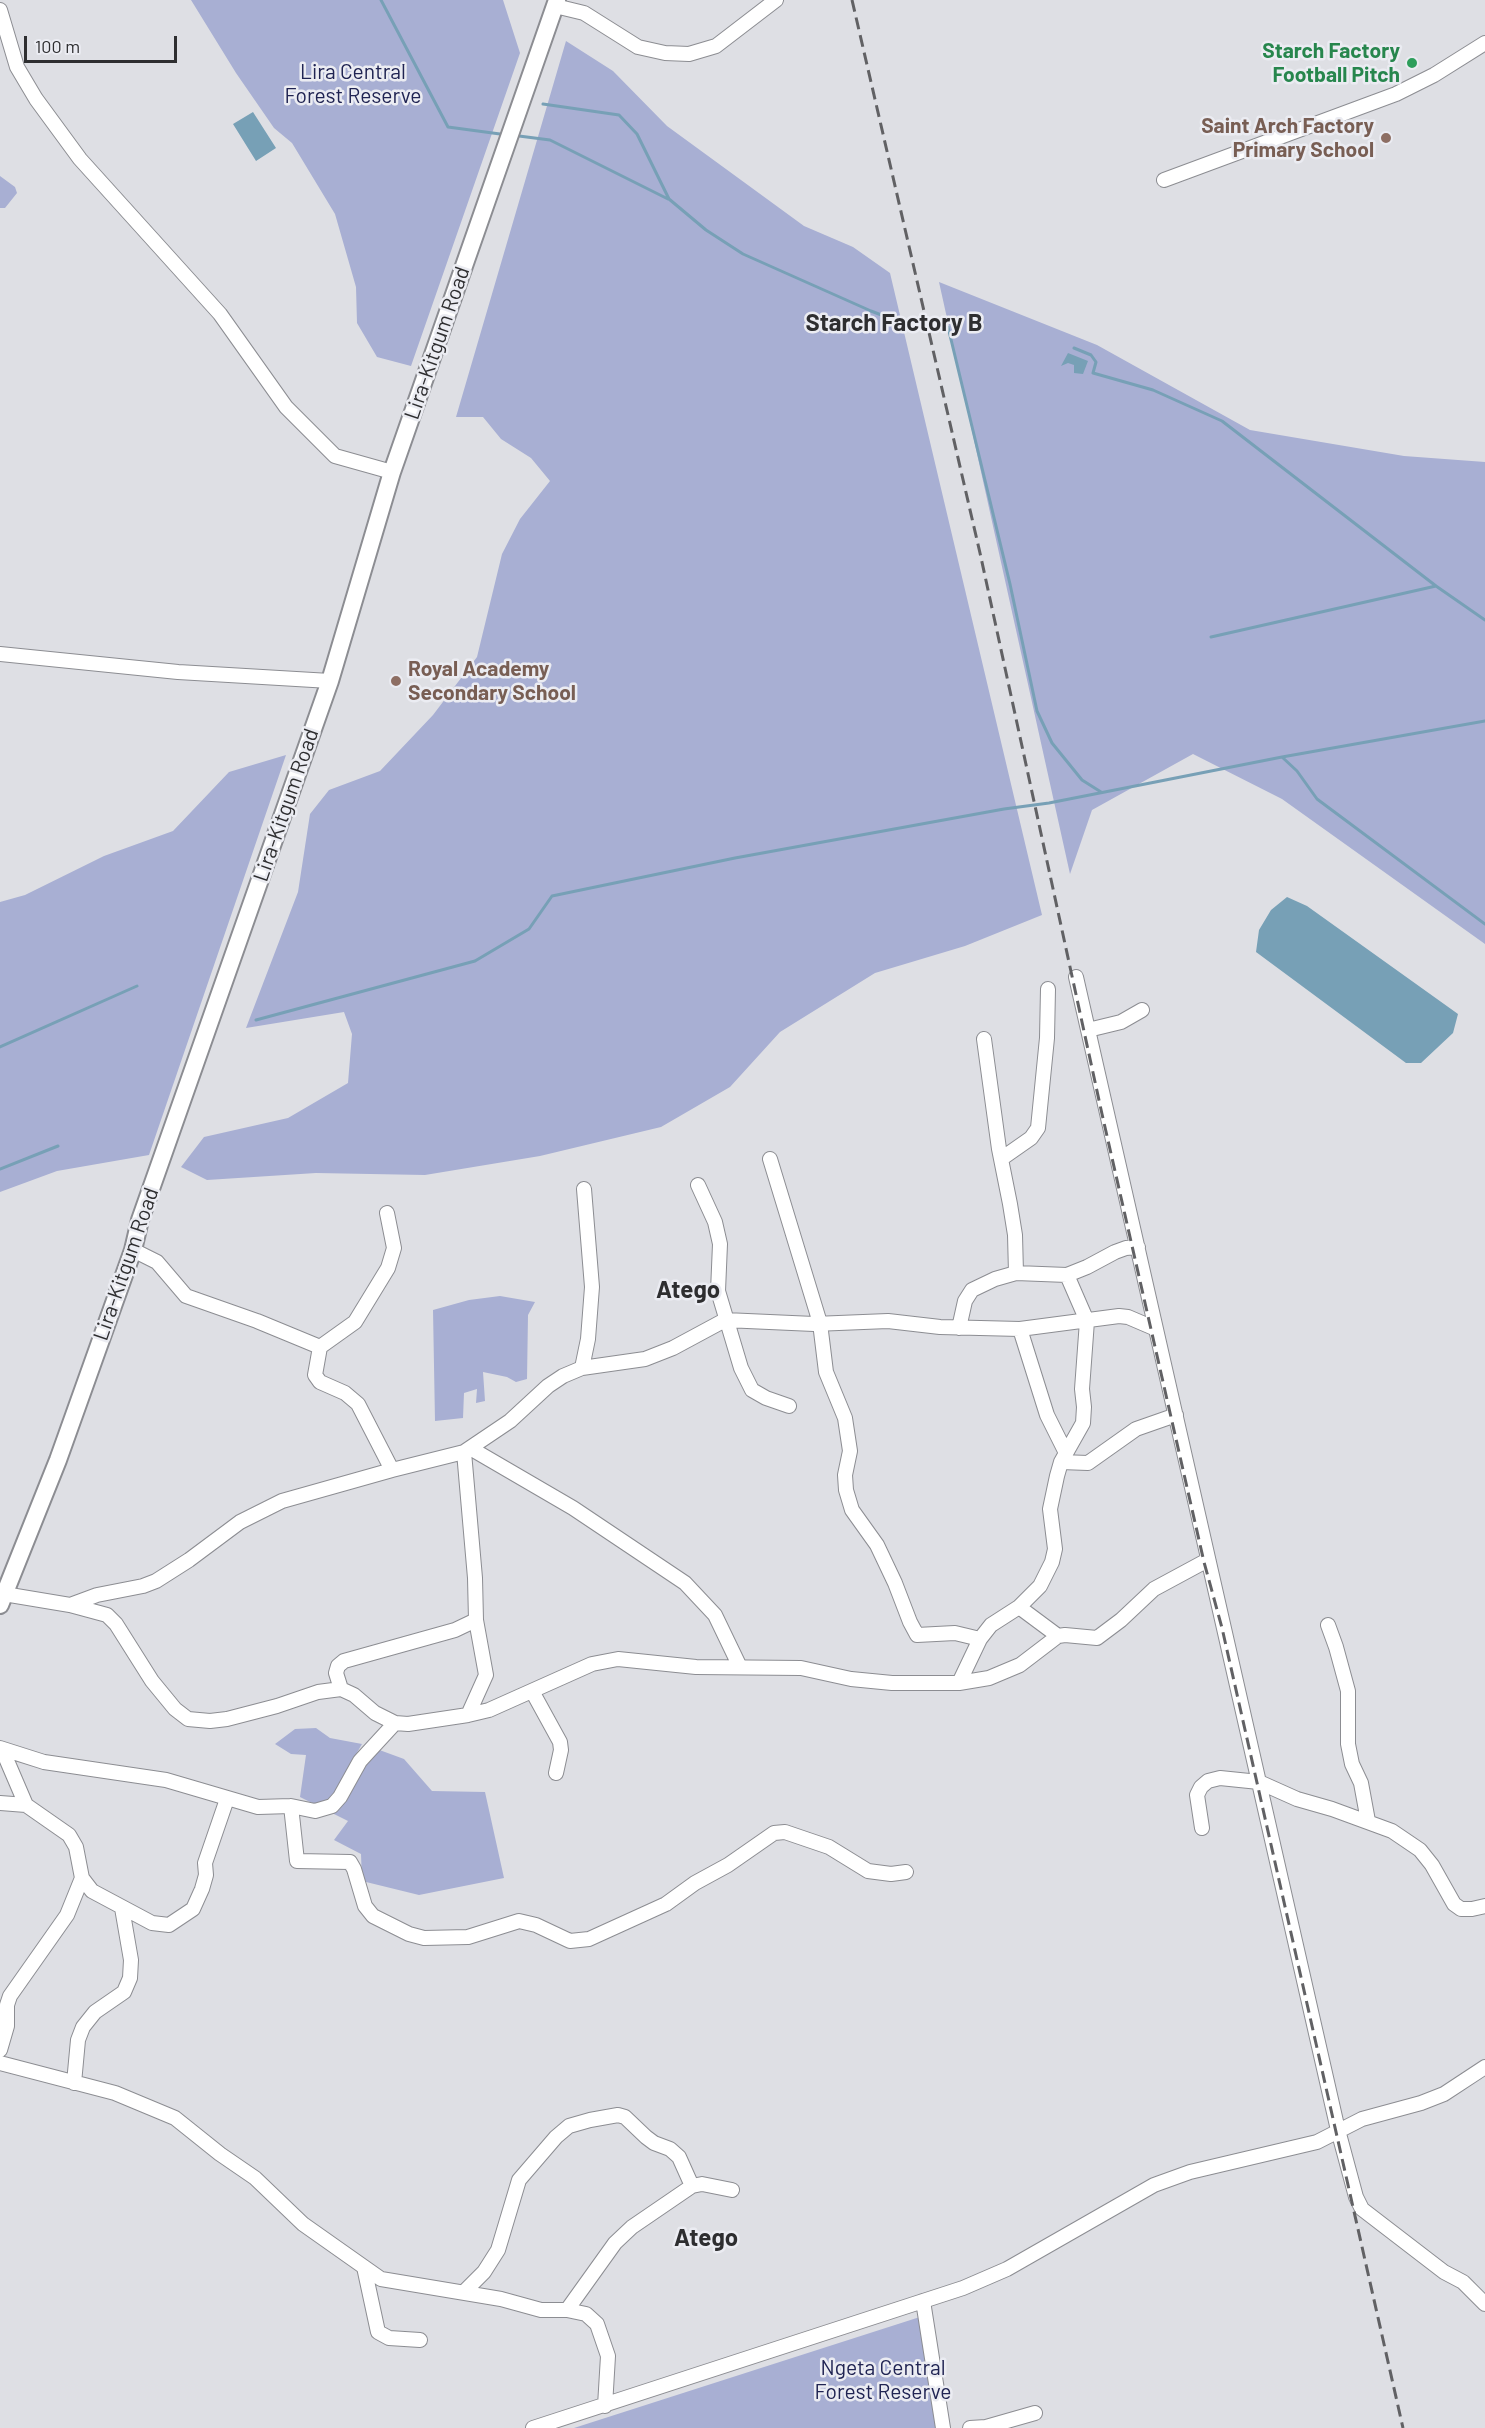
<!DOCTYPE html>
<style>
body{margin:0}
#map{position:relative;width:1485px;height:2428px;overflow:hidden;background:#dedfe4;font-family:Barlow,sans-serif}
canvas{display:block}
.scale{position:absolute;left:24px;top:36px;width:153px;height:27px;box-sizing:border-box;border:3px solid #2e2e30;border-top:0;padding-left:8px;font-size:18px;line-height:21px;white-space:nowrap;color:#2e2e30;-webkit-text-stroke:4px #ebecf2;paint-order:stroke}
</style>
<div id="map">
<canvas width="1485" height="2428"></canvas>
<div class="scale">100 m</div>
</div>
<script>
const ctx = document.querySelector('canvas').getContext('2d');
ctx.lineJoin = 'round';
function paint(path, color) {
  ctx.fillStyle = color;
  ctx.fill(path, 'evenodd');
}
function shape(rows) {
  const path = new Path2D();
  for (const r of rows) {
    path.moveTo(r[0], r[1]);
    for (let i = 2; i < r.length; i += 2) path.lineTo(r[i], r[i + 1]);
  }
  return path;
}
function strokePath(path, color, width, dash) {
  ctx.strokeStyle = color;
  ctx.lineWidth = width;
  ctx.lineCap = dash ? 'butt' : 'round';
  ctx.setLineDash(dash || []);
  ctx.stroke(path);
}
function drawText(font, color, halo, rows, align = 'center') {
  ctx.font = font + ' Barlow,sans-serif';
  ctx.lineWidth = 5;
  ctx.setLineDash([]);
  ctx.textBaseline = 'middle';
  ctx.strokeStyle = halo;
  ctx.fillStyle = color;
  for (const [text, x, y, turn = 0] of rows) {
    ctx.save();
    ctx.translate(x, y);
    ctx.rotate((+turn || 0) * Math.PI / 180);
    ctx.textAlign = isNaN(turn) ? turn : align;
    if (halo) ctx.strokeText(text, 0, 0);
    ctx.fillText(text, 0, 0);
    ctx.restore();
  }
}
paint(shape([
 [191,0,503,0,520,53,411,366,377,357,357,323,356,287,335,214,292,143,274,128,236,73],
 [566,41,613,71,667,126,804,226,853,247,890,273,1042,915,965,946,875,973,780,1032,730,1087,661,1127,540,1156,425,1175,316,1173,207,1180,181,1167,204,1137,288,1118,348,1083,352,1034,344,1012,246,1028,298,892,310,814,329,790,380,771,433,715,477,657,502,554,520,519,550,481,531,458,501,439,483,417,456,417],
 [0,176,15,187,17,193,5,208,0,208],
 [939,282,1097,345,1250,430,1404,456,1485,462,1485,944,1282,799,1193,754,1092,810,1070,874],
 [286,755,149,1155,57,1171,0,1192,0,902,25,895,104,856,173,831,229,772],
 [500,1296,535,1302,528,1315,527,1379,516,1382,507,1377,483,1372,485,1401,476,1403,477,1389,464,1393,463,1418,435,1421,433,1310,469,1300],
 [316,1728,330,1738,362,1744,348,1768,358,1771,374,1748,404,1759,432,1791,485,1792,504,1878,419,1895,362,1881,361,1854,334,1840,348,1821,300,1797,306,1755,291,1754,275,1744,295,1729],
 [923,2316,938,2428,574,2428]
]), '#a8afd3');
paint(shape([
 [253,112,276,148,256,161,233,124],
 [1068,353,1088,361,1083,374,1074,373,1074,365,1068,363,1061,366],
 [1287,897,1307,906,1458,1014,1453,1033,1421,1063,1406,1063,1256,952,1259,930,1271,910]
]), '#77a0b6');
strokePath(shape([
 [381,0,448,127,500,134],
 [543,104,619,115,637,134,669,199,706,230,743,254,871,311,915,328,948,327,1010,584,1037,711,1052,743,1082,780,1101,792],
 [519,136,550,140,668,199],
 [1074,348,1091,355,1096,362,1093,373,1153,390,1222,421,1436,586,1485,620],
 [1211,637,1436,586],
 [1282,757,1485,721],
 [256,1020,475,961,529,929,552,896,735,858,1004,809,1049,803,1282,757,1297,771,1317,799,1485,924],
 [0,1047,137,986],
 [0,1169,58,1146]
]), '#77a0b6', 3);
const minor = shape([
 [555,6,584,13,638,47,665,53,689,54,716,46,776,0],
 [0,10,17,67,36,99,80,159,220,314,286,407,335,456,392,472],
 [1164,180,1396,94,1434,75,1485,43],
 [0,654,178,672,330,681],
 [1076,977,1338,2130,1356,2197,1362,2209,1444,2272,1463,2282,1485,2304],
 [1088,1030,1121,1022,1142,1010],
 [984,1039,999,1149,1010,1204,1015,1235,1016,1273],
 [770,1159,820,1323,826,1372,845,1418,850,1451,845,1475,846,1490,852,1510,877,1545,895,1583,910,1622,917,1635,955,1633,980,1639],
 [1001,1159,1031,1138,1038,1128,1047,1038,1048,989],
 [698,1185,715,1222,720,1244,718,1291,741,1368,752,1390,766,1398,789,1406],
 [387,1213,394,1248,388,1268,355,1322,320,1347,315,1375,320,1382,345,1393,358,1404,392,1470],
 [133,1250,157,1262,186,1296,257,1321,320,1347],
 [959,1328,965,1301,972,1290,995,1279,1016,1273,1067,1275,1087,1267,1115,1252,1126,1248,1138,1247],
 [1020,1329,1119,1316,1128,1317,1156,1329],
 [582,1368,588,1339,592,1287,584,1189],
 [470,1448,573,1508,685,1583,715,1615,740,1667],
 [1061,1462,1088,1463,1136,1429,1176,1415],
 [4,1594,70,1605,107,1615,116,1624,152,1681,175,1709,188,1719,210,1721,227,1719,277,1706,318,1692,341,1689,354,1695,375,1713,395,1723,408,1724,468,1715,489,1710,592,1664,618,1659,696,1667,801,1668,851,1679,892,1683,959,1683,989,1678,1020,1665,1058,1636,1065,1635,1097,1638,1121,1620,1154,1589,1204,1562,1209,1562],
 [70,1605,97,1595,143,1586,156,1581,189,1560,240,1522,282,1501,392,1470,464,1452,510,1421,548,1386,563,1376,582,1368,645,1359,673,1348,725,1320,814,1324,888,1321,940,1327,1020,1329,1047,1415,1066,1453],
 [1019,1607,1058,1636],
 [1328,1625,1336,1647,1348,1691,1348,1744,1352,1764,1361,1783,1368,1821],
 [959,1683,980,1639,991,1625,1019,1607,1040,1586,1052,1562,1055,1549,1050,1509,1057,1476,1061,1462,1083,1423,1084,1407,1082,1389,1087,1321,1067,1275],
 [341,1689,336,1673,338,1666,344,1661,455,1630,476,1620,475,1578,464,1452],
 [532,1691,560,1742,561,1750,556,1773],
 [468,1715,486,1675,476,1620],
 [0,1748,44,1762,166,1780,258,1807,291,1806,315,1811,332,1806,340,1797,360,1761,395,1723],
 [2,1749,26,1805,69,1835,76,1847,82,1878,92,1891,152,1923,169,1925,193,1909,202,1889,206,1875,205,1863,227,1799],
 [0,1803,26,1805],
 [291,1806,297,1861,350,1862,354,1869,365,1906,373,1916,409,1934,424,1938,468,1937,519,1921,536,1925,570,1941,589,1939,666,1904,695,1883,728,1865,774,1833,785,1832,829,1847,868,1871,891,1874,906,1872],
 [1202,1828,1197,1795,1201,1787,1208,1781,1220,1778,1259,1782,1297,1799,1332,1809,1392,1831,1420,1850,1432,1865,1454,1904,1461,1909,1472,1909,1485,1906],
 [0,2050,7,2026,7,2005,10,1996,67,1915,82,1878],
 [0,2063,115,2093,175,2118,220,2154,255,2178,303,2224,381,2279,501,2299,541,2310,567,2310,586,2314,597,2324,608,2356,605,2406],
 [74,2083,78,2040,83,2027,95,2012,124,1992,130,1978,131,1960,122,1908],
 [364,2267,378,2332,389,2338,420,2340],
 [464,2292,484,2272,498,2250,519,2180,556,2137,569,2126,590,2120,618,2115,625,2117,646,2137,654,2143,670,2149,679,2157,692,2186],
 [923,2301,943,2428],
 [567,2310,615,2243,632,2227,692,2186,702,2184,732,2190],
 [533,2428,963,2288,1007,2269,1154,2185,1190,2172,1317,2142,1362,2119,1421,2103,1444,2094,1485,2067],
 [970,2428,986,2427,1035,2413]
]);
const major = shape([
 [0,1605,58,1460,133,1250,140,1220,330,681,392,472,557,0]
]);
strokePath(minor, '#8c8d92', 16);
strokePath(major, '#8c8d92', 20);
strokePath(minor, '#fff', 14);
strokePath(major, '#fff', 16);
strokePath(shape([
 [852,0,980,553,1102,1114,1204,1562,1222,1628,1403,2428]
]), '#616164', 3, [12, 6]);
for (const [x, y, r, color] of [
 [1412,63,6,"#2e9e5b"],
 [1386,138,6,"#8d6e63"],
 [396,681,6,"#8d6e63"]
]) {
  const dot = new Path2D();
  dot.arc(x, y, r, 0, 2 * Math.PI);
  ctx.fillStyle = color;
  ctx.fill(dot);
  strokePath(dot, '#ebecf2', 2);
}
drawText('bold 21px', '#27864d', '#ebecf2', [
 ["Starch Factory",1400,51],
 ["Football Pitch",1400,75]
], 'right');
drawText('21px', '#202453', '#ebecf2', [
 ["Lira Central",353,72],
 ["Forest Reserve",353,96],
 ["Ngeta Central",883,2368],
 ["Forest Reserve",883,2392]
]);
drawText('bold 21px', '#785e54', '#ebecf2', [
 ["Saint Arch Factory",1374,126],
 ["Primary School",1374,150],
 ["Royal Academy",408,669,"left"],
 ["Secondary School",408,693,"left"]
], 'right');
drawText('21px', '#2e2e30', '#ebecf2', [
 ["Lira-Kitgum Road",437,343,-71],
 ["Lira-Kitgum Road",286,805,-71],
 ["Lira-Kitgum Road",126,1264,-71]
]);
drawText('bold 24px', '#2e2e30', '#ebecf2', [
 ["Starch Factory B",894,323],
 ["Atego",688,1290],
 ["Atego",706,2238]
]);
</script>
